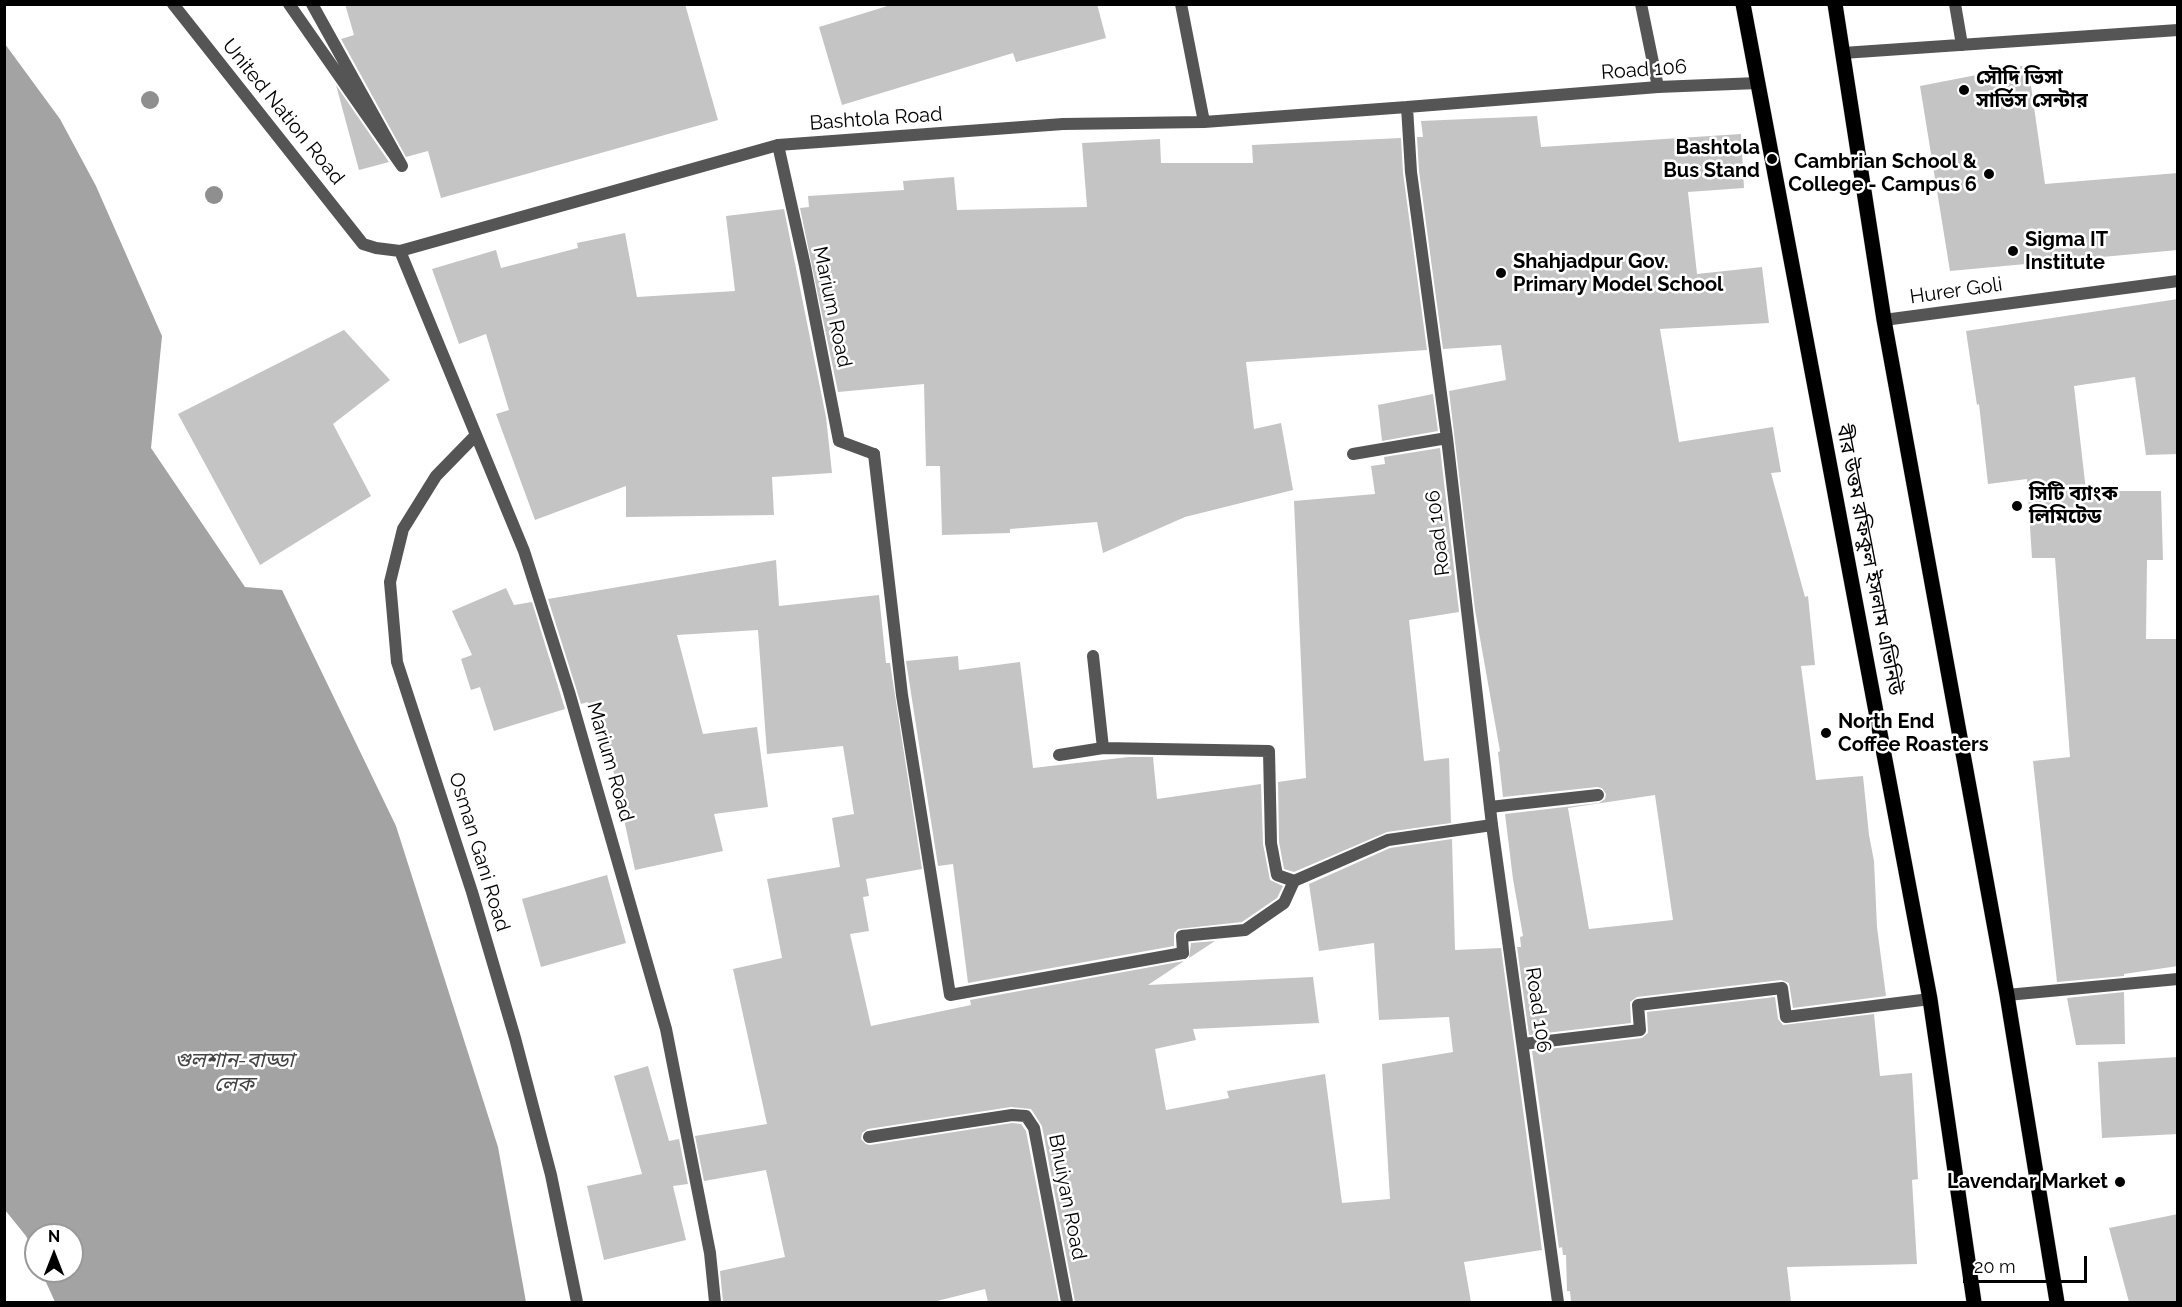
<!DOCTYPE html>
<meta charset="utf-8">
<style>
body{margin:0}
#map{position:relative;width:2182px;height:1307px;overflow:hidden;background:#fff;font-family:Raleway,sans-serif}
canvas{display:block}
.frame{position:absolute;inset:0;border:6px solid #000;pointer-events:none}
.north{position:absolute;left:24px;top:1223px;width:60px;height:60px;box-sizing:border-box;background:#fff;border:2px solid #999;border-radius:50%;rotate:0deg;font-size:16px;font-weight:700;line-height:24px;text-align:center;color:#000}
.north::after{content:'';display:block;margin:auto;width:21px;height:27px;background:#000;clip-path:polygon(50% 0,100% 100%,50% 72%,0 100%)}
.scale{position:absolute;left:1963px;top:1256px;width:124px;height:27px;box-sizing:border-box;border:3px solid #000;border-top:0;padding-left:8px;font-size:18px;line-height:21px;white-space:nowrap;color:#000;-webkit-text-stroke:4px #fff;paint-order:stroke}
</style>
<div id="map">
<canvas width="2182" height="1307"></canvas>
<div class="frame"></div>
<div class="north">N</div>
<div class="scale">20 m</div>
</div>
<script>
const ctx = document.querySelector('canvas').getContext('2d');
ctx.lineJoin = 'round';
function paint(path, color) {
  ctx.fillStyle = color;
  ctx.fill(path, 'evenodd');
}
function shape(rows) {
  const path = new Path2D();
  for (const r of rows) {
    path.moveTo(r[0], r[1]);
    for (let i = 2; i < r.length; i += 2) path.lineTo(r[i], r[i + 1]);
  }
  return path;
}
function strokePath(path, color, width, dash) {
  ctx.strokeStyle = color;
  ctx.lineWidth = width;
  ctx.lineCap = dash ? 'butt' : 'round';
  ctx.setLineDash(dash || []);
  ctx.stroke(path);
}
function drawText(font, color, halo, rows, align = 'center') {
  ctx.font = font + ' Raleway,"Noto Sans Bengali",sans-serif';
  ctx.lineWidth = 5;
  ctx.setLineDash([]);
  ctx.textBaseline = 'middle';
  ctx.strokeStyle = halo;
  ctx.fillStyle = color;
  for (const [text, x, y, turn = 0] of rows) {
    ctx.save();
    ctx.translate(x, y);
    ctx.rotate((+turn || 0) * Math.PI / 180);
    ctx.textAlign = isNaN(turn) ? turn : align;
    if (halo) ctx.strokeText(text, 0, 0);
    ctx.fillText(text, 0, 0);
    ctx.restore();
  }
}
paint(shape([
 [5,44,60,119,96,186,162,336,151,448,245,587,282,590,396,826,498,1147,526,1302,55,1302,41,1271,72,1271,72,1235,36,1235,36,1259,26,1236,5,1210]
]), '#a3a3a3');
paint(shape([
 [345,4,685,4,718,120,441,198,428,151,406,157,341,39,354,35],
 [894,4,1097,4,1106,38,1016,62,1013,53,842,105,819,27],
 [2028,65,2045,184,2178,173,2178,250,1950,271,1920,86],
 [336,85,389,162,359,170],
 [1537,116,1541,147,1741,134,1744,188,1688,192,1697,274,1762,267,1769,323,1660,329,1679,442,1773,427,1781,472,1771,473,1805,597,1808,596,1815,665,1801,666,1816,780,1863,776,1869,835,1874,861,1877,927,1886,996,1793,1008,1789,983,1781,980,1637,997,1630,1002,1631,1023,1529,1035,1517,947,1521,947,1520,937,1523,936,1513,879,1505,814,1599,803,1605,799,1606,794,1602,788,1597,787,1503,797,1498,752,1500,751,1475,610,1449,391,1506,380,1501,345,1443,349,1419,171,1417,137,1423,137,1421,121],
 [1655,795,1673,920,1589,929,1568,808],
 [1401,138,1403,173,1427,350,1246,362,1254,429,1281,423,1293,490,1185,517,1103,553,1097,522,1010,529,1010,533,942,535,940,466,926,466,924,384,838,392,800,208,809,207,808,196,904,190,903,181,954,177,957,210,1087,207,1082,143,1160,139,1161,163,1253,163,1252,145],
 [784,209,826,417,832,473,772,477,774,515,626,517,626,486,535,520,496,414,509,410,486,334,459,344,432,269,496,250,501,268,578,248,577,243,625,233,637,297,735,291,726,216],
 [2178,299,2178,454,2146,455,2135,377,2074,386,2086,491,2161,491,2163,560,2147,560,2146,639,2178,639,2178,966,2124,974,2124,976,2057,982,2033,761,2070,757,2055,558,2032,558,2027,479,1988,484,1979,404,1977,405,1966,331],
 [344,330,390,380,333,424,371,496,260,565,178,414],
 [1433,394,1438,431,1382,441,1378,405],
 [1440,448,1459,612,1409,620,1424,761,1449,758,1451,823,1387,832,1294,872,1284,869,1279,842,1278,782,1306,778,1294,501,1375,494,1371,466,1385,464,1384,457],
 [776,560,779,606,879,595,886,663,890,663,922,869,866,879,869,896,863,897,869,931,850,934,871,1026,971,1005,970,1000,1184,961,1148,985,1313,977,1319,1023,1193,1029,1196,1040,1155,1049,1166,1110,1229,1098,1227,1091,1325,1074,1342,1203,1390,1199,1382,1064,1453,1052,1449,1017,1379,1020,1374,943,1319,951,1309,884,1390,848,1452,839,1455,950,1501,948,1542,1250,1464,1262,1471,1302,1075,1302,1042,1126,1031,1109,1011,1107,868,1129,862,1133,861,1139,866,1144,870,1145,1012,1123,1021,1124,1026,1131,1059,1302,988,1302,985,1289,933,1302,723,1302,720,1271,785,1257,766,1170,704,1181,695,1136,767,1124,733,969,782,958,767,879,840,867,832,818,854,814,843,746,767,754,758,630,677,635,703,734,757,727,768,807,714,814,723,851,635,870,611,760,604,762,588,702,581,704,548,599],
 [506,588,514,605,532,602,565,709,494,731,480,687,471,690,461,659,472,655,452,611],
 [958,656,959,670,1020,662,1033,768,1129,757,1153,757,1157,799,1261,784,1263,844,1270,880,1283,886,1277,898,1242,922,1178,929,1174,933,1174,946,968,983,953,864,938,866,906,661],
 [607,875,626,943,541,967,522,899],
 [1215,941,1189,958,1191,943],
 [2124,992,2125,1044,2076,1045,2067,998],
 [1775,997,1778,1019,1783,1025,1874,1014,1880,1076,1912,1073,1918,1179,1912,1180,1917,1264,1787,1267,1791,1302,1571,1302,1570,1291,1567,1291,1566,1255,1563,1255,1562,1247,1559,1248,1532,1051,1642,1038,1648,1033,1647,1012],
 [2178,1057,2178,1134,2102,1138,2098,1062],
 [648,1066,669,1141,679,1139,688,1184,673,1186,686,1240,604,1260,587,1186,642,1174,614,1076],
 [2178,1214,2178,1302,2129,1302,2109,1228]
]), '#c4c4c4');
const primary = shape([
 [1743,4,1930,999,1974,1302],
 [1835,4,1884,320,2007,995,2057,1302]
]);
strokePath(primary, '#dbdbdb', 16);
strokePath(shape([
 [289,4,402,166,312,4],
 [1641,4,1658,87],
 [778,145,805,266,839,441,874,454],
 [1093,656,1103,748],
 [1059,755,1103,748,1269,751,1271,843,1277,875,1294,881,1284,903,1245,930,1182,936,1183,953],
 [1490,807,1598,795],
 [1294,881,1388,840,1492,825],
 [1523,1044,1640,1030,1638,1005,1782,988,1786,1017,1930,999]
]), '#555', 12);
strokePath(shape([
 [173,4,363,244,376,248,400,251,778,145,1063,124,1204,122,1407,107],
 [1181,4,1204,122],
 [1955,4,1962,45],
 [1843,53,2178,30],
 [400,251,524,551,569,692,666,1029,710,1253,715,1302],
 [1884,320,2178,281],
 [476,435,436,476,403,529,390,582,397,662,472,892,515,1038,551,1175,577,1302],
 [874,454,902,695,950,995,1183,953],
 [1353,454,1447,438],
 [2007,995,2178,979],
 [869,1137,1012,1115,1026,1116,1034,1128,1067,1302],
 [1558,1302,1492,825,1447,438,1411,172,1407,107,1658,87,1758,83]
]), '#555', 12);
strokePath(primary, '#000', 15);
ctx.fillStyle = '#8f8f8f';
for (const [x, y] of [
 [150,100],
 [214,195]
]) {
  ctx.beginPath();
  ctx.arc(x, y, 9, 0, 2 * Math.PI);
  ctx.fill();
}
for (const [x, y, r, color] of [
 [1964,90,6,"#000"],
 [1772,159,6,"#000"],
 [1989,174,6,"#000"],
 [2013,251,6,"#000"],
 [1501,273,6,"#000"],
 [2017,506,6,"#000"],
 [1826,733,6,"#000"],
 [2120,1182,6,"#000"]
]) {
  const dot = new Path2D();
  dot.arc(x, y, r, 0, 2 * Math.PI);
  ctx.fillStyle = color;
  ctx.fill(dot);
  strokePath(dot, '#fff', 2);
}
drawText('20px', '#000', '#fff', [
 ["Road 106",1644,70,-4],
 ["United Nation Road",283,112,51],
 ["Bashtola Road",876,119,-4],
 ["Hurer Goli",1956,291,-8],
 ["Marium Road",832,307,78],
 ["Road 106",1438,533,-97],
 ["বীর উত্তম রফিকুল ইসলাম এভিনিউ",1869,560,79],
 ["Marium Road",610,762,74],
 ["Osman Gani Road",479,852,73],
 ["Road 106",1538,1010,82],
 ["Bhuiyan Road",1067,1197,79]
]);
drawText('bold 20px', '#000', '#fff', [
 ["সৌদি ভিসা",1976,78],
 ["সার্ভিস সেন্টার",1976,101],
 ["Bashtola",1760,148,"right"],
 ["Bus Stand",1760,171,"right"],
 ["Cambrian School &",1977,162,"right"],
 ["College - Campus 6",1977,185,"right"],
 ["Sigma IT",2025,240],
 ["Institute",2025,263],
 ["Shahjadpur Gov.",1513,262],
 ["Primary Model School",1513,285],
 ["সিটি ব্যাংক",2029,494],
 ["লিমিটেড",2029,517],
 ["North End",1838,722],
 ["Coffee Roasters",1838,745],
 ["Lavendar Market",2108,1182,"right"]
], 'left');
drawText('italic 21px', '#444', '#fff', [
 ["গুলশান-বাড্ডা",234,1061],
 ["লেক",234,1085]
]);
</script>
